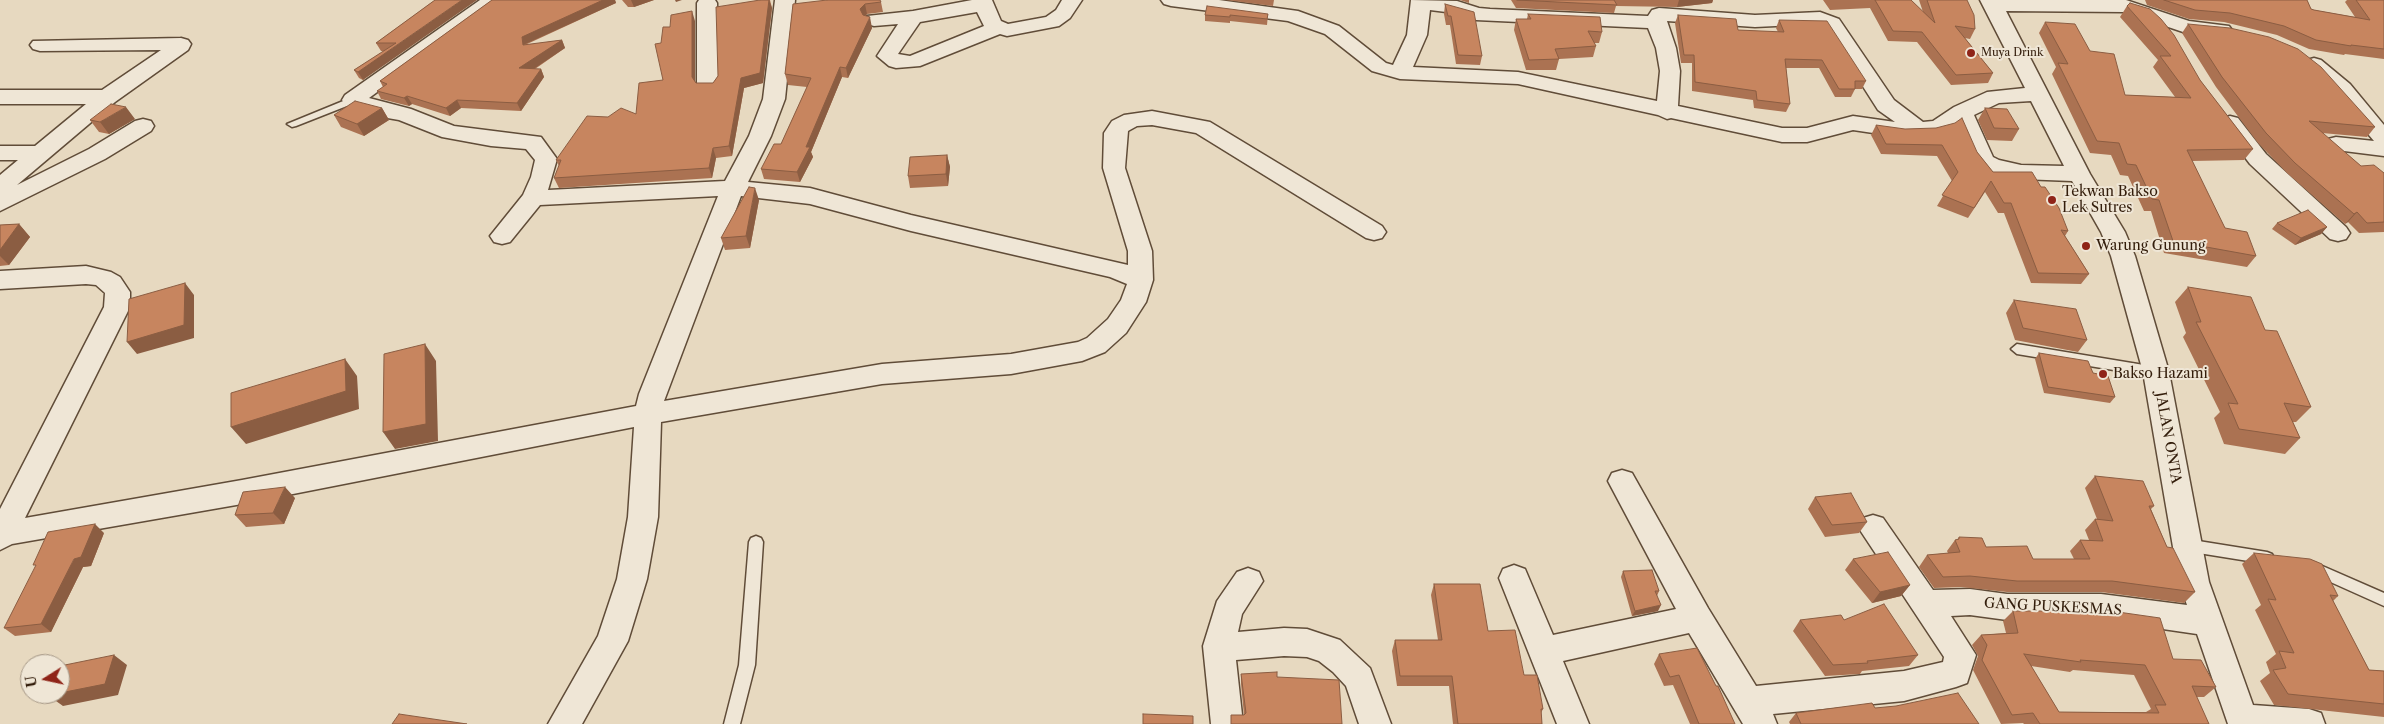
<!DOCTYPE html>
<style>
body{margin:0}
#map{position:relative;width:2384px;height:724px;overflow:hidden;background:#e7d9c0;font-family:"Libre Caslon Text",serif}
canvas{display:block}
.north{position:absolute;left:20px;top:654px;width:50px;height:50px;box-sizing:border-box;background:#efe6d6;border:1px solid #a49685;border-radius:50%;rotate:260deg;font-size:14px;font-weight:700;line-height:20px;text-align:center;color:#331d0b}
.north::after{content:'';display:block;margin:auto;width:18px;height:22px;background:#8f2418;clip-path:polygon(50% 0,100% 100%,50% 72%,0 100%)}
</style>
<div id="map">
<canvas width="2384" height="724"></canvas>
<div class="north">U</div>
</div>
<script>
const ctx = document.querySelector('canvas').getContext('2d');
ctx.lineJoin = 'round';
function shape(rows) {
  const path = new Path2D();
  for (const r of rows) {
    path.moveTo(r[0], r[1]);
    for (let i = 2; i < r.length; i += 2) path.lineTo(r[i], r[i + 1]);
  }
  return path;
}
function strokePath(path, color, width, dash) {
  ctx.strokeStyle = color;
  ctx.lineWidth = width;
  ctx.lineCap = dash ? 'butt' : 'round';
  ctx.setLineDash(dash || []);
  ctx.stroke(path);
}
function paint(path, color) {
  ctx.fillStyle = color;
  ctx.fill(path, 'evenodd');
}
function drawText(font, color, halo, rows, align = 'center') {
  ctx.font = font + ' "Libre Caslon Text",serif';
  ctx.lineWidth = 4;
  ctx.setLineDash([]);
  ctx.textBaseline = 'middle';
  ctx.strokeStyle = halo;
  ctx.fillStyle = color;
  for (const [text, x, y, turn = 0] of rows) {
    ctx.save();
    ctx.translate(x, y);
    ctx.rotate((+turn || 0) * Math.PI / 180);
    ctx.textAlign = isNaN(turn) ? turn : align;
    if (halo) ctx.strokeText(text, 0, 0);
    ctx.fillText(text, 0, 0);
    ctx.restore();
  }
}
const service = shape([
 [353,97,357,98,357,102,296,126,292,127,287,124,353,97],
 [2017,344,2156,367,2162,372,2156,377,2017,354,2011,349,2017,344],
 [756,536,761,538,763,542,755,665,740,724,724,724,739,665,749,542,751,538,756,536],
 [2186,539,2267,552,2272,554,2274,558,2272,562,2267,564,2186,551,2181,549,2179,545,2181,541,2186,539],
 [2311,561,2384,593,2384,606,2306,571,2304,567,2306,563,2311,561]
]);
const minor = shape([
 [480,0,503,0,369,98,411,109,454,126,541,137,557,159,548,190,725,181,749,136,763,99,775,0,795,0,785,99,771,136,748,182,810,188,911,215,1128,265,1128,251,1103,168,1104,133,1112,121,1124,115,1152,111,1210,122,1382,226,1386,232,1382,238,1374,240,1366,238,1196,133,1152,125,1137,126,1128,131,1125,168,1152,251,1153,280,1146,302,1126,333,1105,352,1082,361,1011,374,882,384,661,422,658,517,647,579,628,641,582,724,548,724,598,636,617,579,628,517,634,427,242,504,12,544,0,550,0,509,104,307,105,293,96,285,86,284,0,289,0,271,86,266,111,272,120,277,130,292,130,307,25,518,242,480,636,406,639,394,718,196,540,205,510,242,502,244,494,242,490,236,523,195,531,177,535,160,526,149,491,146,442,137,399,120,376,116,345,105,342,100,345,95,480,0],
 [741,196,810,204,911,231,1110,277,1127,284,1121,300,1108,319,1087,338,1078,342,1011,354,882,364,664,401,741,196],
 [699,0,715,0,717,3,719,86,716,91,708,92,700,91,697,86,697,3,699,0],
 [972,0,992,0,1001,21,1008,24,1046,17,1056,10,1062,0,1082,0,1070,18,1059,26,1007,36,1000,34,920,66,896,68,889,66,877,56,898,24,874,26,867,24,864,20,867,16,913,11,972,0],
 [977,12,984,26,910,56,898,54,920,22,977,12],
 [1161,0,1219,0,1298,11,1339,26,1386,63,1393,65,1407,35,1411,0,1457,1,1479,8,1490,9,1648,16,1652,10,1659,8,1755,15,1820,12,1839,19,1894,100,1923,122,1933,121,1954,107,1987,92,2025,88,1980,0,2126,0,2189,21,2229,26,2232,30,2229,34,2222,36,2186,33,2124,12,2006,11,2090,174,2125,232,2135,256,2169,372,2209,582,2253,705,2309,709,2321,713,2325,724,2228,724,2197,634,2101,620,2007,620,1970,615,1951,616,1976,655,1967,683,1956,687,1904,701,1773,714,1777,724,1743,724,1689,633,1563,661,1589,724,1557,724,1499,578,1503,569,1514,565,1525,569,1553,635,1676,609,1608,481,1612,473,1622,470,1632,473,1708,608,1756,686,1904,671,1943,662,1944,657,1858,527,1863,518,1873,515,1883,518,1933,590,1970,589,2007,594,2101,594,2187,605,2179,582,2143,372,2111,256,2101,232,2072,181,2021,179,1984,171,1973,161,1957,125,1949,131,1931,136,1900,137,1853,130,1807,142,1782,142,1671,118,1667,119,1658,115,1518,84,1400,79,1372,71,1325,34,1288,21,1171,6,1164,4,1161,0],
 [1430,10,1454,13,1476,20,1648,28,1656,48,1660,71,1657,101,1518,72,1413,67,1427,35,1430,10],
 [1667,21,1755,27,1817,24,1825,27,1878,110,1895,122,1853,116,1807,128,1782,128,1678,106,1680,71,1676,48,1667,21],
 [2031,101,2064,166,2021,165,1999,160,1993,157,1974,115,1999,103,2031,101],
 [181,38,188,40,191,44,188,50,115,102,17,185,89,149,135,121,143,119,151,121,154,126,151,131,105,159,0,211,0,175,18,160,0,160,0,146,35,146,86,104,0,104,0,90,102,90,161,50,40,51,33,49,30,45,33,41,181,38],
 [2314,58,2321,60,2350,84,2384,125,2384,156,2328,149,2325,144,2328,139,2336,137,2374,141,2334,94,2307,68,2304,64,2307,60,2314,58],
 [2230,116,2238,118,2266,154,2346,227,2350,233,2346,239,2338,241,2330,239,2250,164,2219,123,2222,118,2230,116],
 [1248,568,1259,572,1263,581,1242,614,1238,632,1284,628,1307,629,1340,640,1370,668,1391,724,1359,724,1346,686,1333,672,1319,661,1307,657,1284,656,1236,660,1243,724,1211,724,1203,646,1217,601,1237,572,1248,568]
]);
strokePath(service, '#604c38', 3);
strokePath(minor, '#604c38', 3);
paint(service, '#efe6d6');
paint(minor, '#efe6d6');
paint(shape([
 [435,0,363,80,359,78,354,70,384,51,381,51,376,43],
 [492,0,615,0,616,3,525,45,562,40,565,48,535,69,541,69,544,77,521,111,461,108,450,116,412,104,409,106,381,99,377,91,383,87,380,81],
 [622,0,654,0,634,7,628,7],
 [760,0,770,0,772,8,763,83,744,88,732,156,716,158,712,178,559,188,554,178,559,166,556,160,608,117,636,114,663,80,661,43,670,27,695,21,695,82,696,83,713,83,718,76],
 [1226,0,1274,0,1273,6],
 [1460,0,1469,0,1469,3],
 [1511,0,1713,0,1712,3,1677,7,1616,6,1614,13,1516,8],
 [1823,0,1911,0,1923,12,1919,0,1967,0,1975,29,1970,39,1965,38,1993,73,1988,83,1951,85,1917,42,1888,41,1870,8,1830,10],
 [2145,0,2307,0,2311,9,2314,10,2355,17,2345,2,2347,0,2384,0,2384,59,2345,54,2344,55,2309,49,2277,35,2224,22,2189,19,2147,5],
 [881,2,883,12,867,14,865,16,872,28,848,78,842,77,811,152,813,157,800,182,764,179,761,169,781,144,807,87,788,85,785,74,793,4],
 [1445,4,1482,56,1480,65,1456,64,1450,25,1446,25,1444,14],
 [2127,6,2200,80,2253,149,2244,160,2192,161,2225,228,2256,256,2247,267,2164,253,2151,211,2144,211,2128,176,2120,175,2111,155,2090,153,2052,74,2056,67,2039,33,2045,22,2125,95,2175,97,2153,67,2158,60,2120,17],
 [1268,14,1267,25,1230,21,1230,23,1205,21,1205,15],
 [1528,14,1602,32,1599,43,1594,43,1596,46,1593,57,1559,59,1556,70,1526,70,1514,30,1516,19,1527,19],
 [1678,15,1738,30,1778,32,1776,28,1779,20,1866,81,1862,89,1855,89,1851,97,1835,97,1819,68,1786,68,1790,104,1786,112,1754,108,1753,100,1692,91,1692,63,1681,63,1675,23],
 [2188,24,2375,127,2367,137,2322,133,2361,166,2384,173,2384,232,2359,233,2348,222,2345,224,2287,173,2258,143,2216,87,2182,33],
 [382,108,389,120,364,136,341,127,334,115],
 [1985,108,2019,129,2012,141,1987,140,1978,120],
 [135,119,109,134,99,132,90,120],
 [1876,125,1977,152,1993,172,2068,231,2065,236,2089,274,2081,284,2031,283,2004,213,1998,213,1985,192,1968,218,1937,206,1952,181,1937,156,1881,154,1871,135],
 [947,155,950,167,948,186,910,188,908,176],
 [759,200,750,248,725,250,721,238],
 [2277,223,2327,227,2321,234,2295,245,2272,229],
 [19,224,30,237,9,265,0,266,0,225],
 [2188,287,2265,330,2311,407,2296,422,2293,422,2300,438,2285,454,2224,444,2214,418,2220,412,2183,337,2186,333,2175,302],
 [2014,300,2087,340,2078,352,2015,340,2006,313],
 [2039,353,2093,373,2115,397,2110,403,2044,393,2035,359],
 [2095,476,2154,506,2151,509,2167,547,2195,592,2184,603,2101,592,2007,592,1961,587,1934,588,1919,567,1927,555,1948,553,1947,551,1955,540,1957,540,1959,537,1986,547,2033,559,2074,559,2070,551,2080,540,2089,540,2085,530,2095,519,2097,519,2085,488],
 [1815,497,1867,522,1859,533,1825,537,1808,509],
 [295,498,284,524,246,527,235,515],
 [104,533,91,566,83,567,51,632,15,636,4,628],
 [2254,553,2338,596,2333,601,2369,670,2384,671,2384,717,2274,705,2260,681,2270,673,2266,662,2276,654,2255,610,2261,605,2242,564],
 [1853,559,1910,585,1901,596,1872,603,1845,570],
 [1623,571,1659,591,1657,596,1658,611,1632,616,1621,577],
 [1434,584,1488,631,1524,675,1543,709,1541,713,1542,724,1453,724,1449,686,1397,686,1392,651,1395,640,1438,640,1431,595],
 [2013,611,2173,659,2216,687,2204,697,2196,697,2209,724,2024,724,2023,723,2001,724,1973,670,1978,656,1972,645,1981,635,2006,633,2003,621],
 [2031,666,2070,672,2073,670,2134,675,2151,709,2146,712,2059,712],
 [1800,620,1844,620,1918,655,1909,666,1862,671,1860,674,1825,676,1793,631],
 [1659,654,1735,724,1690,724,1673,685,1664,686,1654,664],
 [1241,674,1277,677,1342,724,1231,724,1231,715,1244,715,1241,684],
 [1875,708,1979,724,1790,724,1789,722,1796,713]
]), '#ab7252');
paint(shape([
 [462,0,477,0,363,80,358,72],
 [603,0,615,0,616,3,523,45,522,37],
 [631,0,654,0,634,7],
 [675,0,682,0,676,2],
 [769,0,772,8,763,83,744,88,732,156,729,146,741,78],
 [1679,0,1713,0,1712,3,1677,7],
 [865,4,867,14,862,19,860,9],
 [692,11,695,21,695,87,692,77],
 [870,17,872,28,848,78,846,68],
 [562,40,565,48,523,76,519,68],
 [840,67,842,77,811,152,813,157,800,182,797,172,806,147],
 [541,69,544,77,521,111,517,103],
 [407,96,412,104,409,106,404,98],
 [457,100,461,108,450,116,446,108],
 [126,107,135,119,109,134,100,122],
 [382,108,389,120,364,136,357,124],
 [713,148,716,158,712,178,709,168],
 [947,155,950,167,948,186,946,174],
 [755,188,759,200,750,248,746,236],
 [2357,212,2348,222,2345,224,2354,214],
 [19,224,30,237,9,265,0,256,0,250],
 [2327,227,2321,234,2295,245,2301,238],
 [185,283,194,295,194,338,137,354,127,342],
 [425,344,436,361,438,441,395,449,383,432],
 [345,359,357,376,359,409,246,444,231,427],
 [285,487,295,498,284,524,273,513],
 [95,524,104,533,91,566,83,567,51,632,41,624,74,559],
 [1910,585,1901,596,1872,603,1880,592],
 [1661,605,1658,611,1632,616,1635,611],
 [114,655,127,665,118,695,63,706,49,696,60,694]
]), '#8b5d42');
const building = shape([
 [435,0,462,0,358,72,354,70,396,43,376,43,435,0],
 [492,0,603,0,522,37,523,45,562,40,519,68,541,69,517,103,457,100,446,108,407,96,404,98,377,91,387,84,380,81,492,0],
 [760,0,769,0,760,73,741,78,729,146,713,148,709,168,554,178,561,160,556,160,587,116,608,117,621,108,636,114,639,83,663,80,655,44,661,43,663,27,670,27,671,15,692,11,692,77,696,83,713,83,718,76,716,7,760,0],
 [827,0,880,0,881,2,865,4,860,9,863,15,870,17,846,68,840,67,806,147,810,147,797,172,761,169,774,144,781,144,811,78,785,74,793,4,827,0],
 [1517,0,1614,0,1617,5,1517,0],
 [1875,0,1911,0,1935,23,1927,0,1967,0,1974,15,1975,29,1955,26,1993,73,1956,75,1922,32,1893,31,1875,0],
 [2164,0,2307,0,2311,9,2314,10,2370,20,2356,0,2384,0,2384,49,2351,45,2351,46,2316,40,2284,26,2230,13,2195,10,2164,0],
 [2130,3,2150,9,2161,19,2174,35,2200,80,2253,149,2187,150,2225,228,2247,232,2256,256,2173,241,2159,200,2152,199,2136,165,2127,164,2119,143,2097,141,2058,63,2068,64,2045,22,2075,24,2090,51,2114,54,2125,95,2191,98,2160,56,2171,56,2127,6,2130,3],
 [1445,4,1474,12,1482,56,1458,55,1451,16,1448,16,1445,4],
 [1207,6,1268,14,1267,19,1230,15,1230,17,1205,15,1207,6],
 [1528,14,1600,17,1602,32,1588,31,1596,46,1555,49,1559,59,1529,60,1516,19,1531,19,1528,14],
 [1678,15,1736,19,1738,30,1784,32,1779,20,1827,21,1866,81,1855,81,1855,89,1839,89,1822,60,1785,59,1790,104,1757,100,1756,91,1695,82,1694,55,1684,55,1678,15],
 [2188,24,2230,28,2269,37,2298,49,2321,67,2375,127,2309,121,2361,166,2374,165,2384,173,2384,222,2367,223,2357,212,2354,214,2295,163,2266,133,2222,77,2188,24],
 [355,101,382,108,357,124,334,115,355,101],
 [111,104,126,107,100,122,90,120,111,104],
 [1985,108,2007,109,2019,129,1994,128,1985,108],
 [1962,118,1977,152,1993,172,2032,172,2041,187,2045,187,2059,208,2068,231,2061,230,2089,274,2038,273,2011,203,2004,203,1991,181,1974,208,1942,195,1958,172,1942,145,1886,144,1876,125,1905,129,1936,128,1955,123,1962,118],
 [947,155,946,174,908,176,910,157,947,155],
 [749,187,755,188,746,236,721,238,749,187],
 [2308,210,2327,227,2301,238,2277,223,2308,210],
 [19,224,0,250,0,225,19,224],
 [185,283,184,325,127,342,129,299,185,283],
 [2188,287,2251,297,2265,330,2277,331,2311,407,2284,403,2300,438,2239,429,2228,403,2238,404,2196,322,2201,322,2188,287],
 [2014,300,2076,309,2087,340,2023,328,2014,300],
 [425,344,426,424,383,432,384,354,425,344],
 [2039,353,2088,361,2093,373,2108,376,2115,397,2048,387,2039,353],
 [345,359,346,391,231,427,231,393,345,359],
 [2095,476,2143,481,2154,506,2149,506,2167,547,2173,548,2195,592,2112,581,2017,581,1970,576,1943,577,1927,555,1960,552,1955,540,1959,539,1959,537,1982,538,1986,547,2027,546,2033,559,2090,559,2080,540,2103,541,2095,519,2113,521,2095,476],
 [285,487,273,513,235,515,243,492,285,487],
 [1851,493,1867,522,1832,525,1815,497,1851,493],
 [95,524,81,557,74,559,41,624,4,628,36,565,33,565,48,532,95,524],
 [1888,552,1910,585,1880,592,1853,559,1888,552],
 [2254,553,2310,559,2322,564,2338,596,2330,595,2369,670,2384,671,2384,704,2288,694,2273,670,2286,668,2279,651,2294,653,2268,599,2276,600,2254,553],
 [1652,570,1659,591,1655,591,1661,605,1635,611,1623,571,1652,570],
 [1434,584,1480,584,1488,631,1515,630,1524,675,1537,675,1543,709,1541,709,1542,724,1458,724,1452,676,1400,676,1395,640,1442,640,1434,584],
 [1884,604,1918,655,1867,661,1868,663,1833,665,1800,620,1841,615,1844,620,1884,604],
 [2013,611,2111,611,2160,618,2173,659,2201,660,2216,687,2192,686,2209,724,2040,724,2033,713,2012,715,1982,660,1987,645,1981,635,2018,633,2013,611],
 [2024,654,2081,662,2080,660,2145,665,2166,705,2155,705,2159,713,2059,712,2024,654],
 [1697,648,1716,686,1718,686,1735,724,1699,724,1679,675,1670,677,1659,654,1697,648],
 [114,655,105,684,60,693,60,666,114,655],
 [1277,672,1277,677,1339,680,1342,724,1231,724,1231,715,1244,715,1246,713,1241,674,1277,672],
 [1958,693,1979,724,1801,724,1796,713,1872,703,1875,708,1896,706,1958,693],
 [399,714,467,724,392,724,399,714],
 [1143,714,1193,716,1193,724,1143,724,1143,714]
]);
paint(building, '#c7855f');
strokePath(building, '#8b5d42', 1);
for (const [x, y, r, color] of [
 [1971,53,5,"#8f2418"],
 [2052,200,5,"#8f2418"],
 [2086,246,5,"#8f2418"],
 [2103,374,5,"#8f2418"]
]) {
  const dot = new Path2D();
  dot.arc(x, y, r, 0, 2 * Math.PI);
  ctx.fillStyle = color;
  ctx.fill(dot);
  strokePath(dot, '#efe6d6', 2);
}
drawText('11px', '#331d0b', '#efe6d6', [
 ["Muya Drink",1981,53]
], 'left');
drawText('14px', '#331d0b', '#efe6d6', [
 ["Tekwan Bakso",2062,192],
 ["Lek Sutres",2062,208],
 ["Warung Gunung",2096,246],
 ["Bakso Hazami",2113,374]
], 'left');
drawText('14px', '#331d0b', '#efe6d6', [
 ["JALAN ONTA",2168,438,80],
 ["GANG PUSKESMAS",2053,607,3]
]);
</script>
